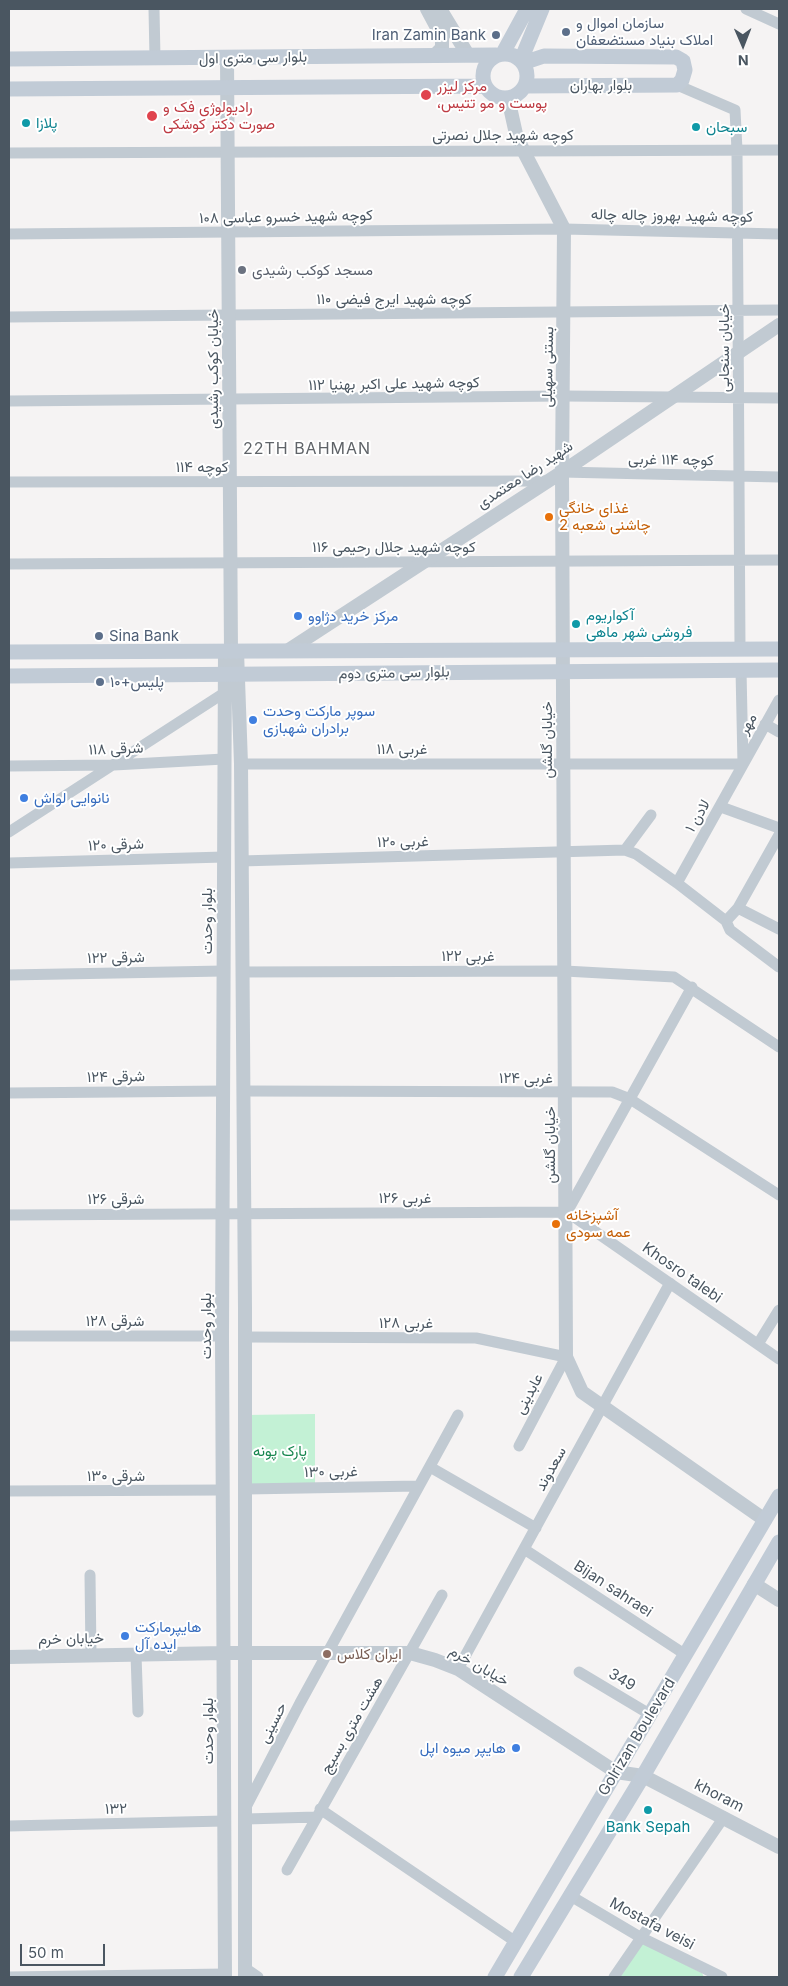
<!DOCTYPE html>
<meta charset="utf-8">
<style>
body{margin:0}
#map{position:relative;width:788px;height:1986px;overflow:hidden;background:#f5f3f3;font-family:Inter,sans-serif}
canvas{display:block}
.frame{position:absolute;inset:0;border:10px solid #4a5661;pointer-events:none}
.north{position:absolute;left:718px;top:20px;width:50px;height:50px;-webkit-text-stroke:4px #fff;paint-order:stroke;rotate:179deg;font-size:14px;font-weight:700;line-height:20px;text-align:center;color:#4a5661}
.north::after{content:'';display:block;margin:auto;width:18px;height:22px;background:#4a5661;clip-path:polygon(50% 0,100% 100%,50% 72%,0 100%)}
.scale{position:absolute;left:20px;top:1944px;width:85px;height:22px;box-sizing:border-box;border:2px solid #4a5661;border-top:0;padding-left:6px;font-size:15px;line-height:18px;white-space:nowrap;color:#4a5661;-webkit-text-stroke:4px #fff;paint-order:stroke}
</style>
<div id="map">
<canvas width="788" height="1986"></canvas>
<div class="frame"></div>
<div class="north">N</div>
<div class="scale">50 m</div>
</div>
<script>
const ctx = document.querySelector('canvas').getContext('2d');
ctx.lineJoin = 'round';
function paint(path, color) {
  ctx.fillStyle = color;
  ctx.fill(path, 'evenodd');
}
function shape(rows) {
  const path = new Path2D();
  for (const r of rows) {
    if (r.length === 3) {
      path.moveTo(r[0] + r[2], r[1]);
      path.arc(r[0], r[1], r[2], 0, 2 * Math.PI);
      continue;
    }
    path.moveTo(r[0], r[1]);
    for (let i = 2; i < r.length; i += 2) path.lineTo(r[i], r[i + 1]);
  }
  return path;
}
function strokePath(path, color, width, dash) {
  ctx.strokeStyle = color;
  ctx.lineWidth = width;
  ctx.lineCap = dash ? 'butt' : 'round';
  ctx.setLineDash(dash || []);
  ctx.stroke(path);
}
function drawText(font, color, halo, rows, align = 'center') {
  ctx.font = font + ' Inter,Vazirmatn,sans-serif';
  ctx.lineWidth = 4;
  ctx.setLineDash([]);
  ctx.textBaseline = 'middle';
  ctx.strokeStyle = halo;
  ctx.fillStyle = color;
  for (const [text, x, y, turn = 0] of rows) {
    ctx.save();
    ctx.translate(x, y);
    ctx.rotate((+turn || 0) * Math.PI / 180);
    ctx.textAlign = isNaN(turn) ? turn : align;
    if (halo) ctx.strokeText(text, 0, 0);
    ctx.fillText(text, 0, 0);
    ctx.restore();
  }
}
paint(shape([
 [315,1414,315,1488,246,1489,245,1415],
 [642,1943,702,1973,704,1977,620,1977]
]), '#c3f1d5');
strokePath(shape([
 [154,9,155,58],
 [746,9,779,24],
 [677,85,735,110,737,150,740,649],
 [9,153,779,150],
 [9,234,564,229,779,234],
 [9,317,779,310],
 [9,401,564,396,779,398],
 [562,472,779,477],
 [9,482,545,481],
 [9,564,779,560],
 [765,724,779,732],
 [241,764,743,764,741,670],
 [9,766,114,765,224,759],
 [721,807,779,828],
 [9,832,224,693],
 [625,850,651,815],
 [241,861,625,850,636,854,677,883,726,921,738,908,779,835],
 [9,863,224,857],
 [677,883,779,700],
 [738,908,779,929],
 [726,921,730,930,779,967],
 [242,972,565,971,674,977,779,1047],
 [9,975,223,971],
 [243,1091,612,1092,630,1099,779,1195],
 [9,1093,224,1091],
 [567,1212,779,1359],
 [567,1212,692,987],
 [9,1215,567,1212],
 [9,1336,222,1336],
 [245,1337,476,1338,566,1357,519,1446],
 [758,1344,779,1310],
 [430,1467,536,1528],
 [246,1489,418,1486],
 [9,1491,223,1490],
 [524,1549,686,1655],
 [90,1575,91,1655],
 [136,1655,138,1712],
 [458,1669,670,1283],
 [579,1672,651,1715],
 [246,1807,300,1703,458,1415],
 [320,1809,516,1942],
 [246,1819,316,1817],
 [9,1826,224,1821],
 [287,1870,442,1595],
 [569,1895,640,1937,722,1977],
 [245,1968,258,1977],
 [9,1977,225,1974],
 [614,1977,724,1817]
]), '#c1cad2', 11);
strokePath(shape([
 [427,9,442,37,442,48,434,56],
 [440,9,468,55],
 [227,58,231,652],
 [508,98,516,134,523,150,564,229,562,472,566,1357,582,1392,765,1520],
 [237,651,241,764,245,1308,245,1977],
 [287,651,562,472,779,325],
 [754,1584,779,1600],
 [9,1657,224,1653,410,1653,435,1660,458,1669,616,1772,643,1776,779,1847],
 [225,1977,222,1336,225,652]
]), '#c1cad2', 14);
strokePath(shape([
 [503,53,527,9],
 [505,76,22],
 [9,59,496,55],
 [521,60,542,9],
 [523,63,544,56,676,57,683,61,685,70,682,80,677,85,525,86],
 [9,89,485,86],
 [9,652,779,649],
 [9,676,779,670],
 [495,1977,779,1496],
 [521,1977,643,1776,779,1542]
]), '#c1cbd6', 15);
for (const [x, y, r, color] of [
 [566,32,5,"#5c6f8a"],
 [496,35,5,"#5c6f8a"],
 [426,95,6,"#e0444e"],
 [152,116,6,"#e0444e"],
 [26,123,5,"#0f9aa8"],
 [696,127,5,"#0f9aa8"],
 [242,270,5,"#6b7280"],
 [549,517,5,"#e8710a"],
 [298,616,5,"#3f7fe0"],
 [576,624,5,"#0f9aa8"],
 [99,636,5,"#5c6f8a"],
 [100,682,5,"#5c6f8a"],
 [253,720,5,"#3f7fe0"],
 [24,798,5,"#3f7fe0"],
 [556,1224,5,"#e8710a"],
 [125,1636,5,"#3f7fe0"],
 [327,1654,5,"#8d6e63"],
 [516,1748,5,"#3f7fe0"],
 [648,1810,5,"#0f9aa8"]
]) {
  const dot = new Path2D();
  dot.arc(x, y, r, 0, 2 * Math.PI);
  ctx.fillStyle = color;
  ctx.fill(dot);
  strokePath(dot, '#fff', 2);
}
drawText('15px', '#4e5e75', '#fff', [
 ["سازمان اموال و",576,23],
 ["املاک بنیاد مستضعفان",576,40],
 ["Iran Zamin Bank",486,35,"right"],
 ["Sina Bank",109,636],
 ["پلیس+۱۰",110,682]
], 'left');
drawText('15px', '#4a5661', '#fff', [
 ["بلوار سی متری اول",253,58,-1],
 ["بلوار بهاران",601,85],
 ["کوچه شهید جلال نصرتی",503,135],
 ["کوچه شهید بهروز چاله چاله",672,216,1],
 ["کوچه شهید خسرو عباسی ۱۰۸",286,217,-1],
 ["کوچه شهید ایرج فیضی ۱۱۰",394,299],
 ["خیابان سنجابی",724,348,-90],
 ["بستنی سهیلی",548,367,-89],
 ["خیابان کوکب رشیدی",213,369,-90],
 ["کوچه شهید علی اکبر بهنیا ۱۱۲",394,384,-1],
 ["کوچه ۱۱۴ غربی",671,460,1],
 ["کوچه ۱۱۴",202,467],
 ["شهید رضا معتمدی",525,475,-33],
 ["کوچه شهید جلال رحیمی ۱۱۶",394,547],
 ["بلوار سی متری دوم",394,673,-1],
 ["مهر",748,724,-60],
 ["خیابان گلشن",547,740,-90],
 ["۱۱۸ شرقی",116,749,-2],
 ["۱۱۸ غربی",402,749],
 ["لادن ۱",698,816,-60],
 ["۱۲۰ غربی",403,842,-1],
 ["۱۲۰ شرقی",116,845,-2],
 ["بلوار وحدت",207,921,-90],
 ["۱۲۲ غربی",468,956],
 ["۱۲۲ شرقی",116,958,-1],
 ["۱۲۴ شرقی",116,1077,-1],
 ["۱۲۴ غربی",526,1078],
 ["خیابان گلشن",550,1145,-90],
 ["۱۲۶ غربی",405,1198],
 ["۱۲۶ شرقی",116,1199],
 ["Khosro talebi",682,1273,35],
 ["۱۲۸ شرقی",115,1321],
 ["۱۲۸ غربی",406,1323],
 ["بلوار وحدت",206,1326,-90],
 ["عابدینی",529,1394,-62],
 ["سعدوند",551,1469,-61],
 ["۱۳۰ غربی",331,1472,-1],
 ["۱۳۰ شرقی",116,1476],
 ["Bijan sahraei",613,1589,33],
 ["خیابان خرم",71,1639,-1],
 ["خیابان خرم",479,1666,30],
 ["349",622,1680,31],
 ["حسینی",273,1723,-63],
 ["هشت متری بسیج",352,1725,-60],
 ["بلوار وحدت",208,1731,-90],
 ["Golrizan Boulevard",637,1737,-59],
 ["khoram",719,1796,27],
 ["۱۳۲",116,1809,-1],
 ["Mostafa veisi",652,1924,28]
]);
drawText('15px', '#be3a42', '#fff', [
 ["مرکز لیزر",437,86],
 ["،پوست و مو تتیس",437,103],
 ["رادیولوژی فک و",163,107],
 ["صورت دکتر کوشکی",163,124]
], 'left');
drawText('15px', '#0d838f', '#fff', [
 ["پلازا",36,123],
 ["سبحان",706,127],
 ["آکواریوم",586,615],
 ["فروشی شهر ماهی",586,632],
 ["Bank Sepah",648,1827,"center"]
], 'left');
drawText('15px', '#5b616d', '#fff', [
 ["مسجد کوکب رشیدی",252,270]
], 'left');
drawText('15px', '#c56008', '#fff', [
 ["غذای خانگی",559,508],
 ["چاشنی شعبه 2",559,525],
 ["آشپزخانه",566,1215],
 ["عمه سودی",566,1232]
], 'left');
drawText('15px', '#366cbe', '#fff', [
 ["مرکز خرید دژاوو",308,616],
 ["سوپر مارکت وحدت",263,711],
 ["برادران شهبازی",263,728],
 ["نانوایی لواش",34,798],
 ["هایپرمارکت",135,1627],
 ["ایده آل",135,1644],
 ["هایپر میوه اپل",506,1748,"right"]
], 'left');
drawText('15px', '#17864f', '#fff', [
 ["پارک پونه",280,1451]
]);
drawText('15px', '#785e54', '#fff', [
 ["ایران کلاس",337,1654]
], 'left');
ctx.letterSpacing = '1px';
drawText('16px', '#5f6368', '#fff', [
 ["22TH BAHMAN",307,449]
]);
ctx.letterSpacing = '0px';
</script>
